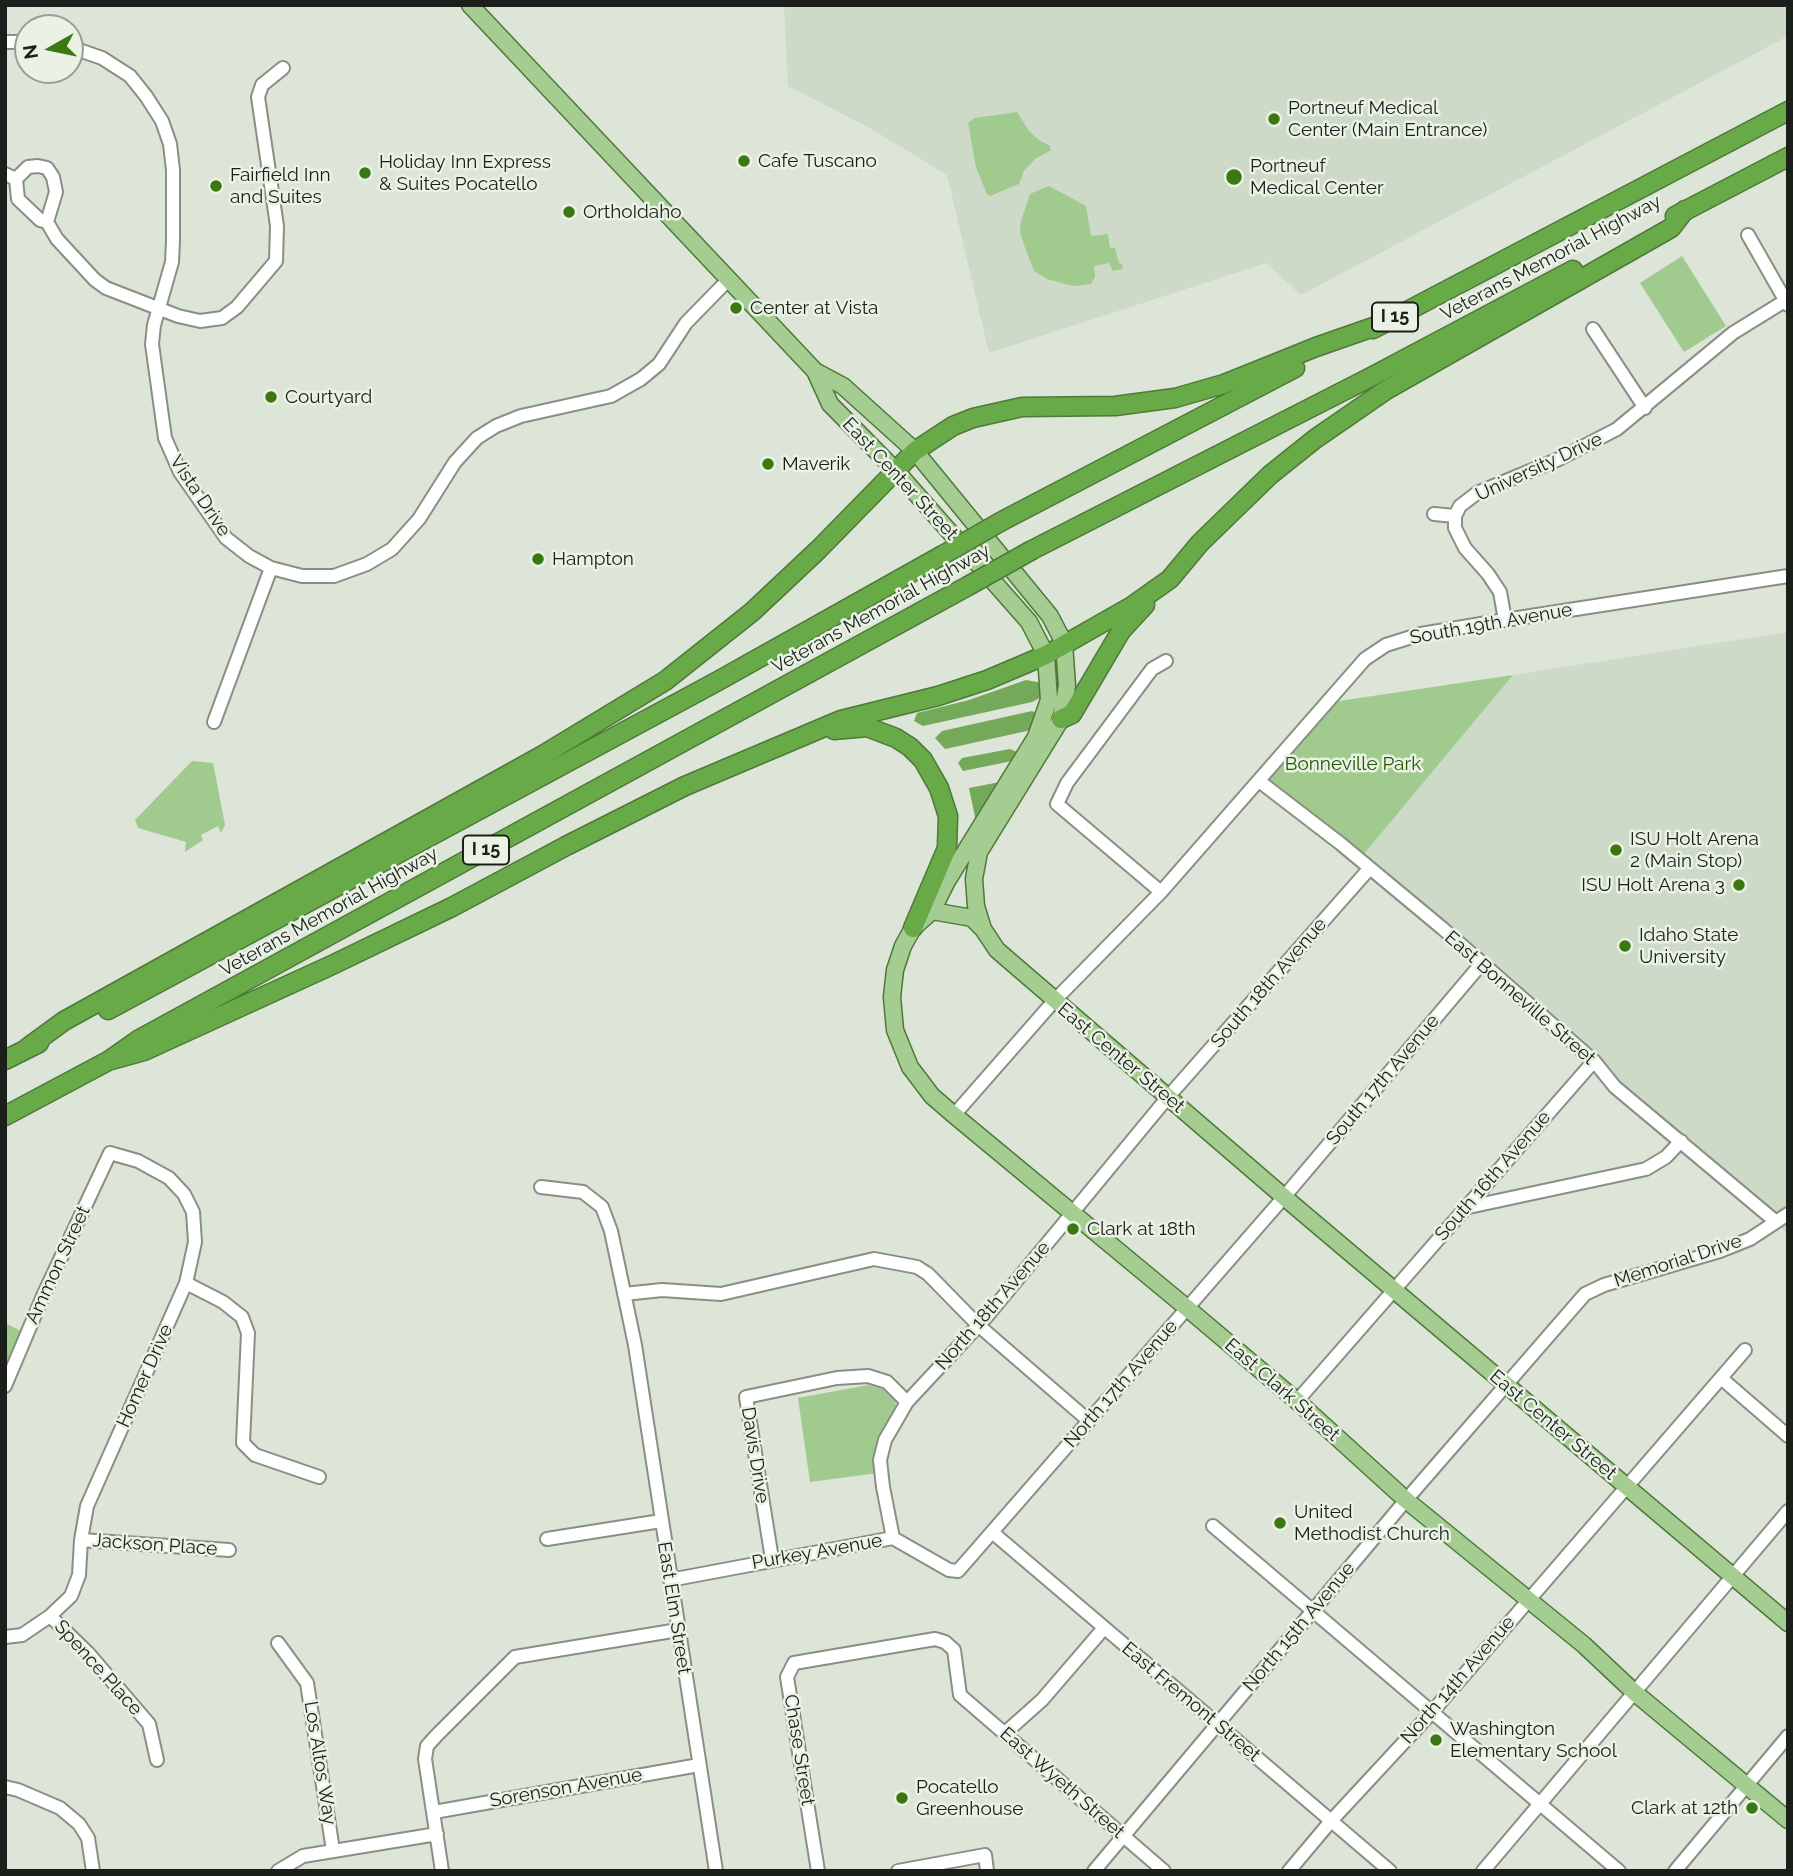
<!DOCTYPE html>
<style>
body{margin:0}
#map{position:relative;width:1793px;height:1876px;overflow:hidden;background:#dce5d8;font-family:Raleway,sans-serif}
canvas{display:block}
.frame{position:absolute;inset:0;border:7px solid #1b1f1a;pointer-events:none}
.north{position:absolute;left:14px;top:14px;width:70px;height:70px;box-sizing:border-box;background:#e9f2e5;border:2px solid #979e94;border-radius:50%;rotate:261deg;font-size:19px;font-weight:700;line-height:28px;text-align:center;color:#1b1f1a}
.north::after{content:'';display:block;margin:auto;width:24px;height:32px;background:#3b7812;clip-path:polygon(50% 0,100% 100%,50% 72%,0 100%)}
</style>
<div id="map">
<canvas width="1793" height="1876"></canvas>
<div class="frame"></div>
<div class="north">N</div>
</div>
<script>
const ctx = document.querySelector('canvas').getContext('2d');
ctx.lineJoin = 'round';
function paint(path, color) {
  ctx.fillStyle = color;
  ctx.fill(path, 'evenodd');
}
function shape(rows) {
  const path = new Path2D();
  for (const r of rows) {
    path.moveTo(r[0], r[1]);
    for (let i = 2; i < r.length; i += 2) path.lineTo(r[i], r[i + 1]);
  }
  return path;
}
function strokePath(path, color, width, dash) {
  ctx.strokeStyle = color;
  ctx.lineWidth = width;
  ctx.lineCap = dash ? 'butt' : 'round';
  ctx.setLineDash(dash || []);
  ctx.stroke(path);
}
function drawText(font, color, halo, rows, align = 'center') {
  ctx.font = font + ' Raleway,sans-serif';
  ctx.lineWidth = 5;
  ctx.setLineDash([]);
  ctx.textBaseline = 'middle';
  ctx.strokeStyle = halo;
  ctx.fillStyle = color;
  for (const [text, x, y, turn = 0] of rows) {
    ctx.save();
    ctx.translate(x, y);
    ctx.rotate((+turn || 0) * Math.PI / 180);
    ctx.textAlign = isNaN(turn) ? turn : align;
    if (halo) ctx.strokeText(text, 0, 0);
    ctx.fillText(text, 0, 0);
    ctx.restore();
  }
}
paint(shape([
 [784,5,1788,5,1788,36,1301,295,1266,263,989,353,947,175,870,128,788,86],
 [1788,632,1788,1234,1685,1137,1359,860,1513,675]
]), '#cddac7');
paint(shape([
 [1017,112,1029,131,1039,140,1050,146,1051,150,1035,159,1024,171,1019,184,990,196,987,194,976,167,968,123,975,118],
 [1049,186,1086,206,1091,236,1108,234,1110,248,1115,248,1119,263,1122,264,1123,269,1113,271,1109,263,1094,266,1095,277,1091,284,1073,286,1047,279,1034,271,1024,245,1020,231,1021,221,1030,194],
 [1682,256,1726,326,1684,352,1640,283],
 [1513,675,1359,860,1262,777,1319,704],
 [192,761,213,763,225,825,221,833,218,826,201,835,203,840,185,852,186,842,138,828,135,820],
 [5,1323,27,1334,5,1386],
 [868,1385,882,1389,895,1400,896,1406,894,1415,887,1421,881,1437,878,1473,810,1482,798,1398]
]), '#a1ca8e');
paint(shape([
 [1026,680,1043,683,1046,695,1032,702,923,726,914,721,917,713,969,700],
 [1032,711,1039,714,1036,729,945,749,935,738,942,731],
 [1010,749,1017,752,1012,761,963,771,958,763,962,758],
 [1000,782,976,822,969,788]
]), '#73a959');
const minor = shape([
 [5,42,28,42],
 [70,47,102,58,130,76,146,96,162,121,170,144,173,170,173,241,172,262,154,325,152,344,165,438,180,472,226,538,249,556,271,568,302,576,334,576,367,564,392,549,419,519,455,462,477,438,496,426,521,416,611,396,641,379,659,364,686,323,728,280],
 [5,174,16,179,28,167,38,166,47,168,53,177,56,192,47,222,57,239,95,280,106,288,178,316,200,321,222,318,237,307,276,261,277,226,258,97,262,85,283,68],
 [16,179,18,199,40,220,47,222],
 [1748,235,1788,305],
 [1593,329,1645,408],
 [1434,514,1455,516],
 [1505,620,1500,592,1488,574,1465,548,1455,528,1455,516,1460,506,1477,493,1559,459,1617,429,1733,333,1788,299],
 [214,722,271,568],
 [1259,781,1341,844,1442,928,1594,1061,1615,1087,1775,1221],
 [1161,892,1057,804,1067,783,1152,669,1166,661],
 [954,1115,1054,1001,1161,892,1365,659,1386,645,1421,634,1505,620,1788,576],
 [541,1187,583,1192,602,1207,611,1231,635,1345,716,1871],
 [1464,1208,1646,1169,1666,1157,1681,1141],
 [186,1283,223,1302,242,1317,248,1333,243,1443,255,1455,319,1477],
 [624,1294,662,1290,721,1294,874,1259,917,1267,928,1274,978,1325,1089,1421],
 [1721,1378,1788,1436],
 [5,1386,43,1296,110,1153,138,1161,169,1178,184,1194,193,1212,195,1242,186,1283,87,1506,81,1540,79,1575,71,1596,50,1616,22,1635,5,1637],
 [1297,1401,1594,1061],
 [1213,1526,1619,1871],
 [992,1532,1390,1871],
 [893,1538,883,1487,880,1460,885,1440,907,1402,988,1315,1168,1097,1369,869],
 [547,1539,661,1521],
 [81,1540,229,1550],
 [772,1559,746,1397,837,1378,868,1376,887,1382,907,1402],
 [670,1580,893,1538,949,1570,958,1571,1284,1197,1482,963],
 [50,1616,88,1653,149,1724,157,1760],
 [278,1643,307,1683,333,1850],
 [1005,1733,1042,1700,1104,1628],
 [5,1787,18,1790,60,1808,79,1824,88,1838,93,1871],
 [434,1812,699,1765],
 [278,1871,303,1856,437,1834],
 [442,1871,425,1759,427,1746,437,1735,515,1657,678,1630],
 [818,1871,787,1677,794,1663,935,1639,945,1642,954,1650,960,1695,1164,1871],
 [898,1871,985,1855,987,1871],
 [1094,1871,1406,1500,1585,1294,1604,1285,1720,1251,1750,1239,1788,1214],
 [1289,1871,1331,1821,1432,1712,1745,1350],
 [1483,1871,1788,1511],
 [1675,1871,1788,1736]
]);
const major = shape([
 [470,5,815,371,843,386,915,451,1050,616,1064,643,1067,686,1061,719,979,852,974,879,976,906,983,929,997,950,1284,1197,1788,1623],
 [815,371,830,404,897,472,1029,622,1046,655,1049,700,1036,737,947,881,932,911,913,928,903,946,895,970,892,997,895,1030,910,1067,932,1096,954,1115,1187,1308,1297,1401,1406,1500,1584,1645,1634,1692,1788,1820],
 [932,911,972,918,983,929]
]);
const highway = shape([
 [1675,216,1788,157],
 [1373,329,1788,111],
 [1002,521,1295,368],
 [1032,550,1369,378,1573,270],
 [1061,719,1072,714,1121,631,1145,605],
 [834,730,867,727,896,738,910,747,923,760,939,788,948,816,947,848,913,928],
 [108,1010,718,681,941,556],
 [27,1048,64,1021,543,755,665,681,752,612,818,550,915,451,953,426,973,418,1022,407,1115,406,1175,398,1224,384,1316,347,1382,324],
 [5,1060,39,1043],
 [108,1061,144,1051,332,965,452,907,566,846,685,786,841,720,938,696,987,680,1046,655,1132,606,1170,579,1200,543,1270,475,1315,439,1386,390,1671,228,1685,210],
 [5,1116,108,1061,138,1040,968,586]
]);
strokePath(minor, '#889084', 16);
strokePath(major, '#4e7938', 19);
strokePath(highway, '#4e7938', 21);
strokePath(minor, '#fff', 12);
strokePath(major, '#a5cc91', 16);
strokePath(highway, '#69aa48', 18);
const highwayBridge = shape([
 [941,556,1002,521],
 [968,586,1032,550]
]);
strokePath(highwayBridge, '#4e7938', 21, []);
strokePath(highwayBridge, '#69aa48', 18);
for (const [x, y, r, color] of [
 [1274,119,7,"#3b7812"],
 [744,161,7,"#3b7812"],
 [365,173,7,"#3b7812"],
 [1234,177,9,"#3b7812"],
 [216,186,7,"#3b7812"],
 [569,212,7,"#3b7812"],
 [736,308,7,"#3b7812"],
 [271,397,7,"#3b7812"],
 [768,464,7,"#3b7812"],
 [538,559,7,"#3b7812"],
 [1616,850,7,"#3b7812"],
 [1739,885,7,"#3b7812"],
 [1625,946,7,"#3b7812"],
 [1073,1229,7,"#3b7812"],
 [1280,1523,7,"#3b7812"],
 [1436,1740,7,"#3b7812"],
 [902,1798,7,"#3b7812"],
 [1752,1808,7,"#3b7812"]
]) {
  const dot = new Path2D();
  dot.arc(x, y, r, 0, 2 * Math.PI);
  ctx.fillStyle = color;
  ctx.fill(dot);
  strokePath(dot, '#e9f2e5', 2.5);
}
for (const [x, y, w] of [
 [1395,317,46],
 [486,850,46]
]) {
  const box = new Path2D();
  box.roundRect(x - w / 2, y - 14.5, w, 29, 5);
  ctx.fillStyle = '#e9f2e5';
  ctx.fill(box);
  strokePath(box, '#1b1f1a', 2);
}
drawText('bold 18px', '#1b1f1a', null, [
 ["I 15",1395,317],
 ["I 15",486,850]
]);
drawText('19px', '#1b1f1a', '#e9f2e5', [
 ["Portneuf Medical",1288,108],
 ["Center (Main Entrance)",1288,130],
 ["Cafe Tuscano",758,161],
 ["Holiday Inn Express",379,162],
 ["& Suites Pocatello",379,184],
 ["Portneuf",1250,166],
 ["Medical Center",1250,188],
 ["Fairfield Inn",230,175],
 ["and Suites",230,197],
 ["OrthoIdaho",583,212],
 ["Center at Vista",750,308],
 ["Courtyard",285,397],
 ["Maverik",782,464],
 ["Hampton",552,559],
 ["ISU Holt Arena",1630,839],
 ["2 (Main Stop)",1630,861],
 ["ISU Holt Arena 3",1725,885,"right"],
 ["Idaho State",1639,935],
 ["University",1639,957],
 ["Clark at 18th",1087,1229],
 ["United",1294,1512],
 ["Methodist Church",1294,1534],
 ["Washington",1450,1729],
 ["Elementary School",1450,1751],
 ["Pocatello",916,1787],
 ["Greenhouse",916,1809],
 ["Clark at 12th",1738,1808,"right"]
], 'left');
drawText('19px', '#1b1f1a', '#e9f2e5', [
 ["Veterans Memorial Highway",1551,258,-28],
 ["University Drive",1539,467,-25],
 ["East Center Street",900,479,47],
 ["Vista Drive",200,496,56],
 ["Veterans Memorial Highway",881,609,-29],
 ["South 19th Avenue",1491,624,-10],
 ["Veterans Memorial Highway",329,912,-29],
 ["South 18th Avenue",1269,983,-49],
 ["East Bonneville Street",1520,998,41],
 ["East Center Street",1121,1058,40],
 ["South 17th Avenue",1383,1080,-50],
 ["South 16th Avenue",1493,1176,-49],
 ["Memorial Drive",1678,1261,-18],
 ["Ammon Street",58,1265,-65],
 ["North 18th Avenue",993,1306,-49],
 ["Homer Drive",145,1376,-66],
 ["North 17th Avenue",1121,1384,-49],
 ["East Clark Street",1282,1390,41],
 ["East Center Street",1553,1425,40],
 ["Davis Drive",755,1455,81],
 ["Jackson Place",155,1545,4],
 ["Purkey Avenue",817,1552,-10],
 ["East Elm Street",674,1608,81],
 ["North 15th Avenue",1299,1627,-50],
 ["Spence Place",98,1668,48],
 ["North 14th Avenue",1458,1680,-49],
 ["East Fremont Street",1191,1702,40],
 ["Chase Street",799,1750,81],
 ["Los Altos Way",320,1763,81],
 ["East Wyeth Street",1062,1783,41],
 ["Sorenson Avenue",566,1788,-10]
]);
drawText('19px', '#265900', '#e9f2e5', [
 ["Bonneville Park",1353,764]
]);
</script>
